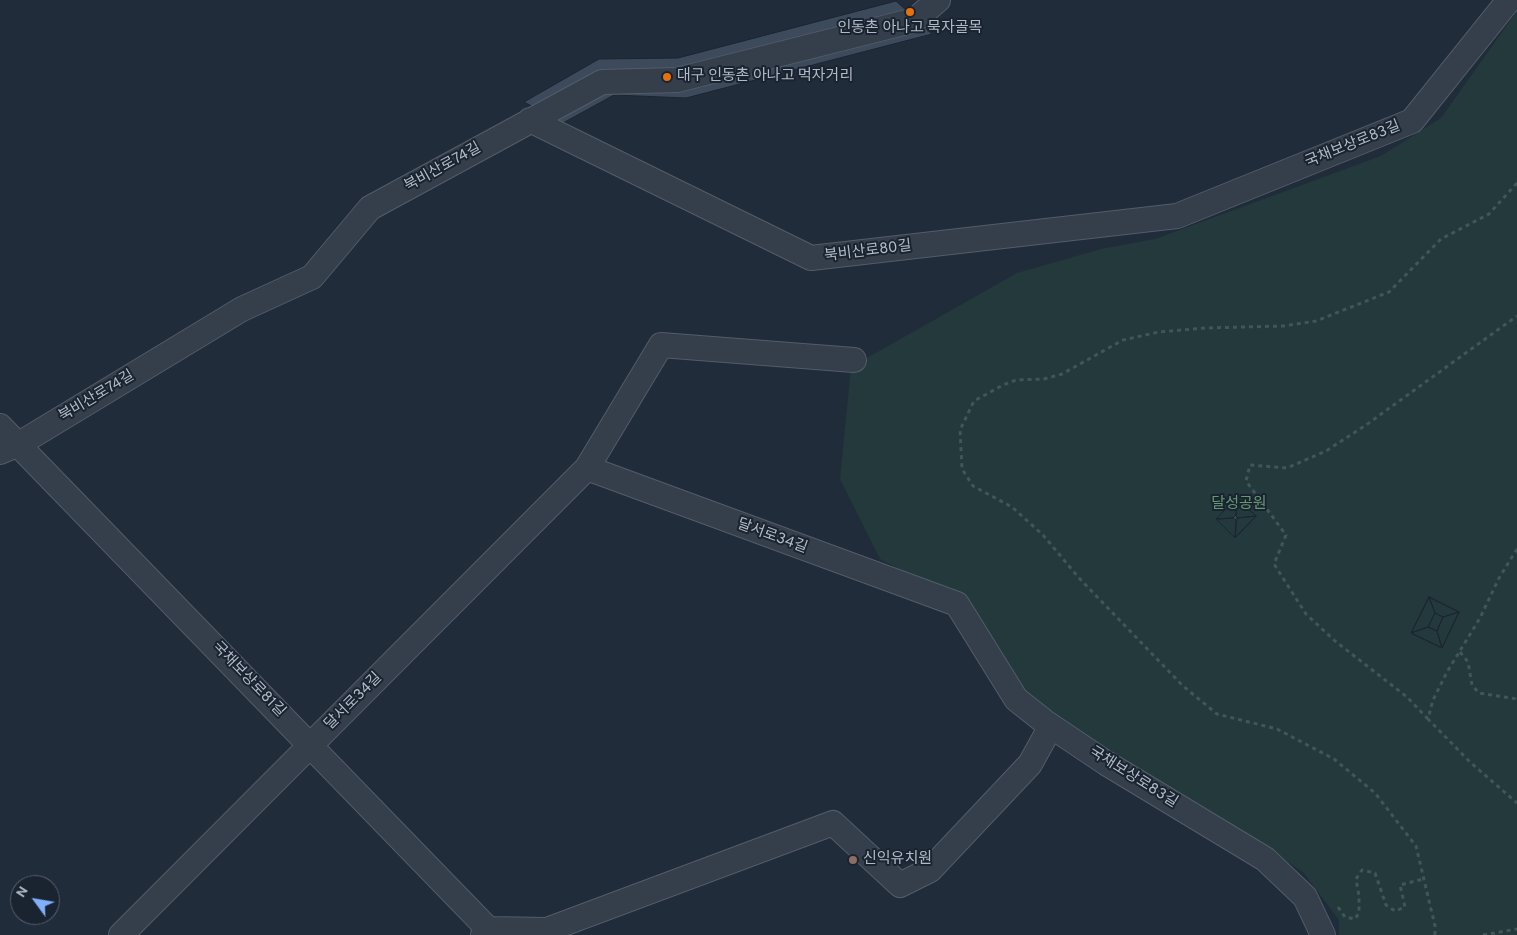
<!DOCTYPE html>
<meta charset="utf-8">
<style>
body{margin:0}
#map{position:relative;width:1517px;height:935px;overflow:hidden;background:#212c3b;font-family:Overpass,sans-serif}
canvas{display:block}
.north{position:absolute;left:10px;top:875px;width:50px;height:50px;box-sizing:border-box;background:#1a2330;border:1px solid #565f6c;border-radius:50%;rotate:302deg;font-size:14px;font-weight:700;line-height:20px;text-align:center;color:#b0b9c7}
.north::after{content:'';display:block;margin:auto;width:18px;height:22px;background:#81affb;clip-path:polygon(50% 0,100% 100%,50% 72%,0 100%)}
</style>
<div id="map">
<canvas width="1517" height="935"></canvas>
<div class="north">N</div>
</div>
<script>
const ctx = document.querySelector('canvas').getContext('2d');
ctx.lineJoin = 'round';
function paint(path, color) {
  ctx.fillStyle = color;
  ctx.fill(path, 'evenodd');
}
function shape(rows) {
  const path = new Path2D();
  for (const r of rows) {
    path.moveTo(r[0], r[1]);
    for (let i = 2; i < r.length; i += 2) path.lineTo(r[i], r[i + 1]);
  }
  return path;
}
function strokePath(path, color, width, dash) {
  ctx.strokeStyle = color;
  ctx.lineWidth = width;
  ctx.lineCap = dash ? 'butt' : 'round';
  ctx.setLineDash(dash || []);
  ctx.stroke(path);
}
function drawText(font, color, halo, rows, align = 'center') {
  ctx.font = font + ' Overpass,"Noto Sans KR",sans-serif';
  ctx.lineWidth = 4;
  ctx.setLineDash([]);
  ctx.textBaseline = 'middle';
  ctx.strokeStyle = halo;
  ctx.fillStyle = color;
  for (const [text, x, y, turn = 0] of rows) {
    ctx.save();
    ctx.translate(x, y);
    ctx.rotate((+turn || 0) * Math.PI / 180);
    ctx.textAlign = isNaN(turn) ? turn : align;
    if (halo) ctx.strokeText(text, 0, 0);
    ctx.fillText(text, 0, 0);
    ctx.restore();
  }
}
paint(shape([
 [1517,11,1517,935,1339,935,1339,920,1303,872,1235,828,1137,772,1037,704,946,593,880,559,840,479,851,367,1017,273,1101,249,1155,239,1381,156,1441,118]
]), '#23393c');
const building = shape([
 [896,1,932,34,686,98,614,95,563,123,524,102,599,59,678,58,896,1],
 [1237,498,1256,516,1235,538,1216,519,1237,498],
 [1237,498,1256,516,1237,518,1236,515,1237,498],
 [1237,498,1236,515,1233,518,1216,519,1237,498],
 [1256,516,1235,538,1237,518,1256,516],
 [1233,518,1236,520,1235,538,1216,519,1233,518],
 [1429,597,1459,612,1442,648,1411,633,1429,597],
 [1429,597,1459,612,1443,617,1435,613,1429,597],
 [1429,597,1435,613,1428,627,1411,633,1429,597],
 [1459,612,1442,648,1437,631,1443,617,1459,612],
 [1435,613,1443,617,1437,631,1428,627,1435,613],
 [1428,627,1437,631,1442,648,1411,633,1428,627]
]);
paint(building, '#3d4a5b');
strokePath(building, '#1c2532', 1);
const minor = shape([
 [530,120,811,258,1177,216,1412,121,1509,0],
 [0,426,494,935],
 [0,452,19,444,242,309,312,277,370,208,602,82,677,80,915,20,938,0],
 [587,468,661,345,854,360],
 [121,935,587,468,957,604,1016,699,1045,722,1106,763,1265,859,1305,897,1323,935],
 [483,935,489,929,547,930,833,823,900,885,930,870,1030,764,1051,726]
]);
strokePath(minor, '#535c69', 26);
strokePath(shape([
 [1517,549,1499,578,1480,618,1447,672,1433,700,1428,719,1470,762,1517,803],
 [1460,652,1468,662,1472,685,1479,693,1517,699],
 [1428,719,1407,697,1335,641,1306,614,1274,564,1286,535,1246,481,1250,465,1287,468,1326,451,1366,425,1517,316],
 [1338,907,1345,917,1355,919,1359,913,1359,896,1356,879,1362,870,1375,873,1386,905,1395,911,1405,907,1400,885,1423,879],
 [1435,935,1435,926,1416,846,1375,793,1334,759,1277,729,1217,714,1183,686,1079,578,1043,535,1012,507,973,486,962,469,960,430,974,401,1003,385,1016,380,1044,379,1062,374,1123,340,1159,332,1205,328,1283,326,1316,321,1389,292,1441,239,1489,214,1517,183],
 [1483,935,1517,929]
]), '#415659', 3, [4, 4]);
strokePath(minor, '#353e4b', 24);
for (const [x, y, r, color] of [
 [910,12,5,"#e8710a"],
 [667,77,5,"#e8710a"],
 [853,860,5,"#8d6e63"]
]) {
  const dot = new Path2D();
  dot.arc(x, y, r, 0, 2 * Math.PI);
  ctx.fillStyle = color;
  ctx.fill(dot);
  strokePath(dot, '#1a2330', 2);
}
drawText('15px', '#b0b9c7', '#1a2330', [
 ["인동촌 아나고 묵자골목",910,29,"center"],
 ["대구 인동촌 아나고 먹자거리",677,77],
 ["신익유치원",863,860]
], 'left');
drawText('15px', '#b0b9c7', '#1a2330', [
 ["국채보상로83길",1353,145,-22],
 ["북비산로74길",443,168,-29],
 ["북비산로80길",868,252,-7],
 ["북비산로74길",97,397,-31],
 ["달서로34길",772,537,20],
 ["국채보상로81길",248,680,46],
 ["달서로34길",354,702,-45],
 ["국채보상로83길",1133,778,32]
]);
drawText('15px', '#669972', '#1a2330', [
 ["달성공원",1239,505]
]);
</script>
